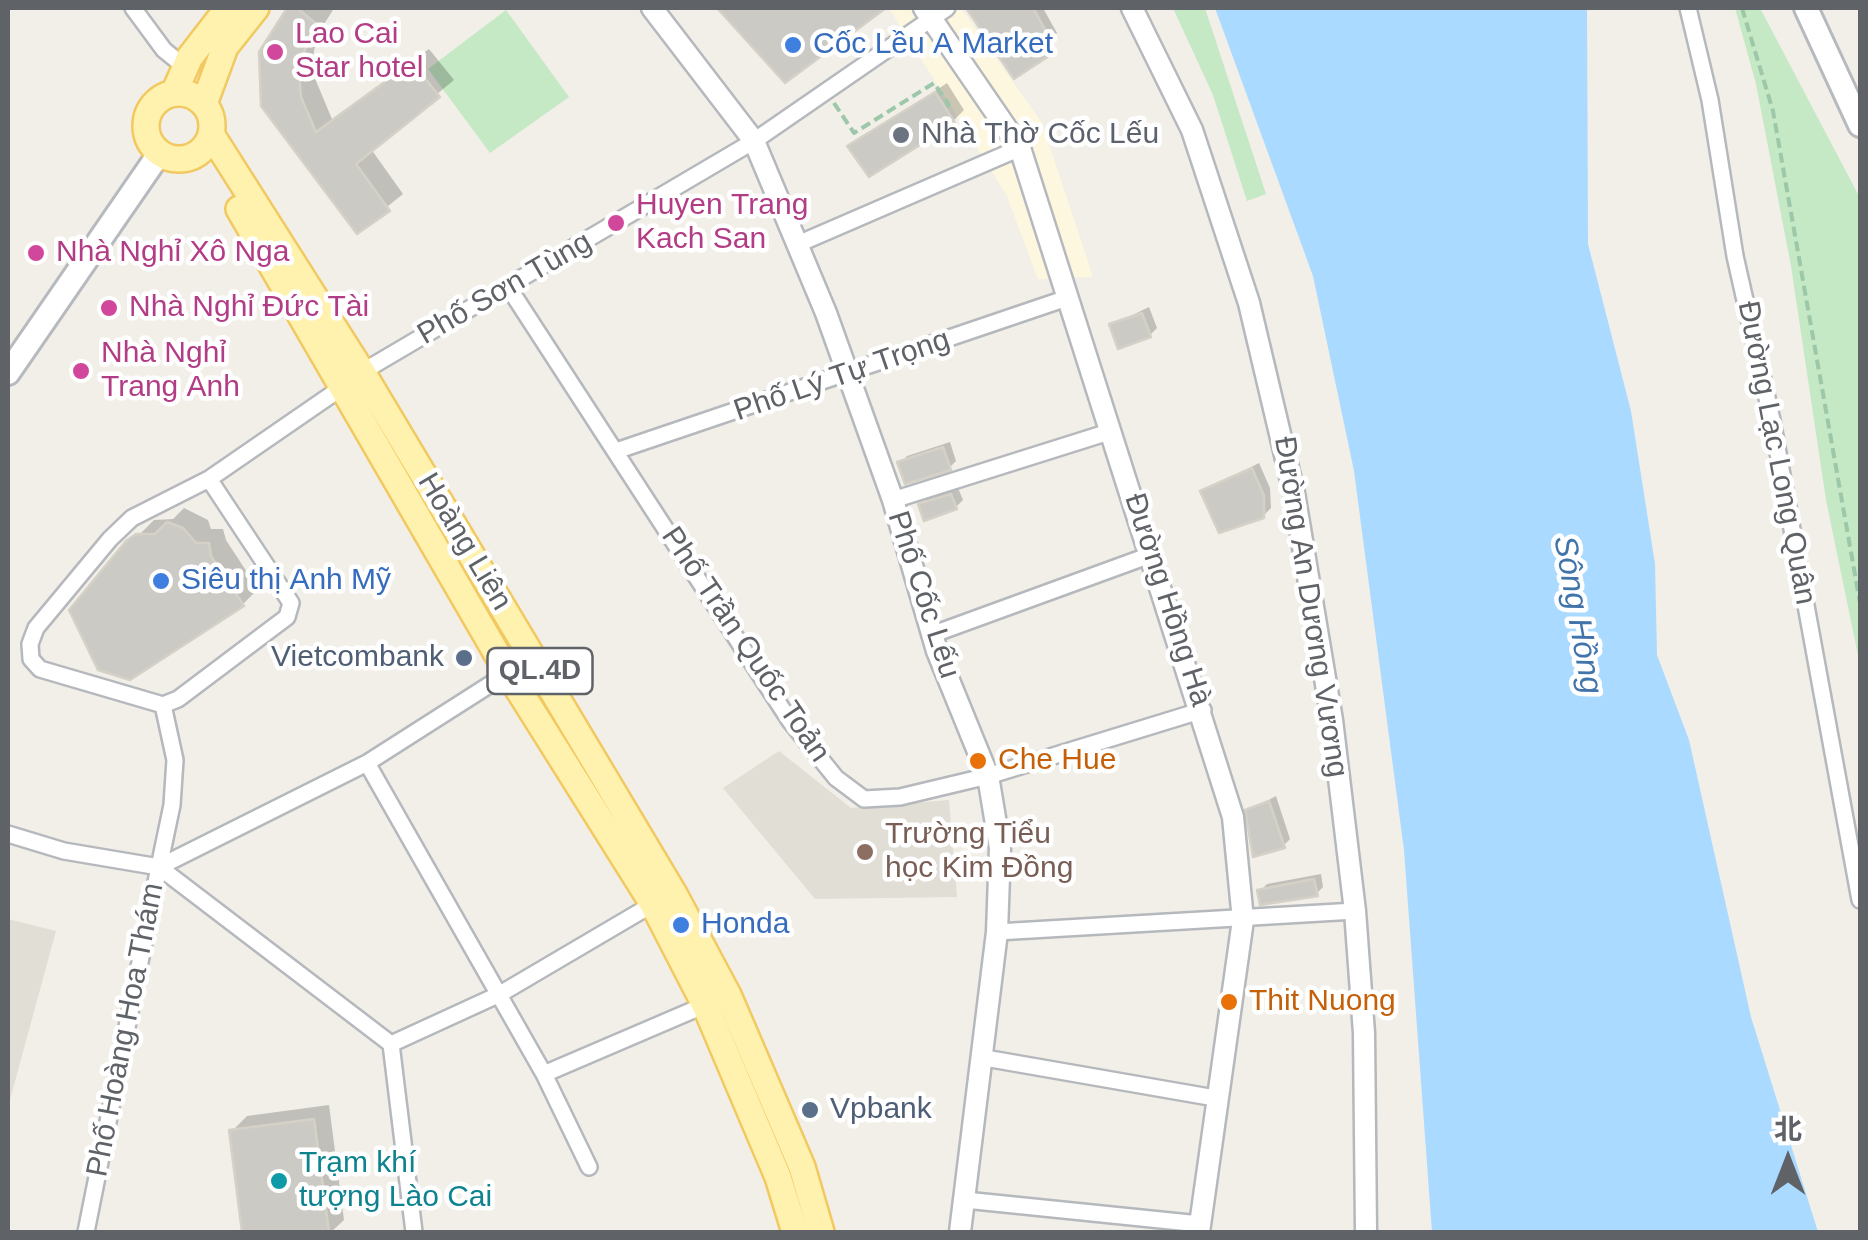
<!DOCTYPE html>
<html>
<head>
<meta charset="utf-8">
<style>
	body { margin:0 }
	#map { position:relative; width:1868px; height:1240px; overflow:hidden; background:#f1efe8; font-family:Helvetica,"Noto Sans SC",sans-serif }
	canvas { display:block }
	.frame { position:absolute; inset:0; border:10px solid #5f6368; pointer-events:none }
	.north { position:absolute; left:1738px; top:1110px; width:100px; height:100px; -webkit-text-stroke:8px #fff; paint-order:stroke; rotate:0deg; font-size:28px; font-weight:700; line-height:40px; text-align:center; color:#5f6368 }
	.north::after { content:''; display:block; margin:auto; width:35px; height:45px; background:#5f6368; clip-path:polygon(50% 0,100% 100%,50% 72%,0 100%) }
</style>
</head>
<body>
<div id="map">
<canvas width="1868" height="1240"></canvas>
<div class="frame"></div>
<div class="north">北</div>
</div>
<script>
const c = document.querySelector('canvas').getContext('2d');
c.lineJoin = 'round';
function fill(path, color) { c.fillStyle = color; c.fill(path, 'evenodd'); }
const toPath = rows => new Path2D(rows.map(r => 'M' + r).join(''));
function strokePath(path, color, width, dash) { c.strokeStyle = color; c.lineWidth = width; c.lineCap = dash ? 'butt' : 'round'; c.setLineDash(dash || []); c.stroke(path); }
function write(font, color, halo, rows, align = 'center') {
  c.font = font + ' Helvetica,sans-serif'; c.lineWidth = 9; c.setLineDash([]); c.textBaseline = 'middle'; c.strokeStyle = halo; c.fillStyle = color; for (const [text, x, y, turn = 0] of rows) {
    c.save(); c.translate(x, y); c.rotate((+turn || 0) * Math.PI / 180); c.textAlign = isNaN(turn) ? turn : align; if (halo) c.strokeText(text, 0, 0); c.fillText(text, 0, 0); c.restore();
  }
}
fill(toPath([
	[889,8,961,8,1042,123,1093,277,1038,279,1007,196]
]), '#fef7e0');
fill(toPath([
	[779,751,851,808,949,800,957,897,815,899,723,788],
	[8,919,56,931,8,1107]
]), '#e1ded6');
fill(toPath([
	[1173,8,1205,8,1266,194,1247,201,1213,95],
	[1735,8,1760,8,1860,198,1860,665,1826,500,1791,266,1756,84],
	[506,10,569,97,490,153,428,69]
]), '#c5e8c5');
fill(toPath([
	[1215,8,1587,8,1588,244,1631,411,1655,564,1657,655,1689,740,1751,1017,1818,1232,1432,1232,1404,850,1354,471,1313,276]
]), '#aadaff');
fill(toPath([
	[290,8,333,10,317,35,313,57,316,81,332,119,429,49,454,80,371,149,403,194,357,231,262,52],
	[721,8,882,8,785,80],
	[969,8,1043,8,1057,33,1050,41,1054,47,1015,75],
	[947,83,964,110,953,121,851,147],
	[1149,307,1157,328,1150,335,1112,325],
	[950,442,956,461,949,468,900,463,907,456],
	[1259,463,1270,488,1271,508,1263,516,1203,492],
	[958,488,963,500,956,507,921,505,928,498],
	[184,508,208,520,211,529,223,529,226,540,258,589,243,604,129,678,138,536,154,520,173,519],
	[1276,796,1290,839,1283,846,1248,811],
	[1321,874,1323,887,1316,894,1260,891,1267,884],
	[329,1105,344,1220,331,1232,245,1232,232,1131,247,1116]
]), '#0003');
const building = toPath([
	[287,8,297,8,319,26,303,53,299,74,301,97,316,132,412,62,440,97,356,164,390,211,357,234,261,106,259,52,287,8],
	[717,8,886,8,785,83,717,8],
	[966,8,1033,8,1052,42,1043,47,1049,56,1014,79,966,8],
	[935,92,955,123,869,177,847,146,935,92],
	[1142,313,1151,337,1118,349,1109,324,1142,313],
	[943,447,951,470,905,484,897,462,943,447],
	[1252,468,1264,496,1264,518,1219,533,1200,491,1252,468],
	[951,494,957,509,924,521,918,504,951,494],
	[167,522,183,528,196,543,209,543,211,556,244,606,130,680,98,670,69,610,126,541,136,534,155,534,167,522],
	[1269,801,1285,848,1253,857,1245,810,1269,801],
	[1314,879,1318,896,1260,905,1257,890,1314,879],
	[314,1119,329,1232,242,1232,229,1130,314,1119]
]);
fill(building, '#cccac5');
strokePath(building, '#d6d1c6', 2.5);
const minor = toPath([
	[133,8,164,50,185,67],
	[1688,8,1710,100,1735,256,1772,420,1860,900],
	[798,244,1020,148],
	[509,288,790,721,836,778,864,799,900,797,988,776,1203,710],
	[362,372,754,141,947,8],
	[616,451,1067,298],
	[209,479,291,603,287,617,178,699,163,705,40,669,31,659,30,644,36,628,110,539,132,518,209,479,344,386],
	[893,500,1112,431],
	[931,635,1153,554],
	[367,763,544,1074,589,1167],
	[8,834,64,851,159,867,391,1044,414,1232],
	[159,867,172,805,175,760,163,705],
	[997,932,1355,911],
	[391,1044,500,994,653,904],
	[985,1058,1215,1098],
	[544,1074,705,1005],
	[965,1200,1200,1224],
	[86,1232,159,867,367,763,508,673]
]);
const tertiary = toPath([
	[652,8,754,141,826,313,893,500,937,651,988,776,1000,848,997,932,960,1232],
	[924,8,1020,148,1233,817,1243,920,1199,1232],
	[1132,8,1192,130,1249,303,1294,493,1332,720,1355,911,1364,1033,1366,1232]
]);
const secondary = toPath([
	[1806,8,1860,125],
	[8,373,159,154]
]);
const primary = toPath([
	'146 126a33 33 0 1 1 66 0a33 33 0 1 1-66 0Z',
	[174,93,190,57,228,8],
	[204,104,225,47,256,8],
	[211,134,362,372,674,894,728,995,802,1167,821,1232],
	[239,209,508,673,653,904,705,1005,778,1177,795,1232]
]);
strokePath(minor, '#b5b8bc', 20);
strokePath(tertiary, '#b5b8bc', 25);
strokePath(secondary, '#b6babf', 28);
strokePath(primary, '#f2c960', 30);
strokePath(toPath([
	[1742,8,1773,111,1860,603],
	[834,103,854,133,934,83,949,105,944,107]
]), '#9cc7a9', 4, [10, 5]);
strokePath(minor, '#fff', 15);
strokePath(tertiary, '#fff', 20);
strokePath(secondary, '#fff', 22);
strokePath(primary, '#fff2af', 25);
for (const [x, y, r, color] of [
	[793,45,10,"#3f7fe0"],
	[275,52,10,"#d1479c"],
	[901,135,10,"#6b7280"],
	[616,223,10,"#d1479c"],
	[36,253,10,"#d1479c"],
	[109,308,10,"#d1479c"],
	[81,371,10,"#d1479c"],
	[161,581,10,"#3f7fe0"],
	[464,658,10,"#5c6f8a"],
	[978,761,10,"#e8710a"],
	[865,852,10,"#8d6e63"],
	[681,925,10,"#3f7fe0"],
	[1229,1002,10,"#e8710a"],
	[810,1110,10,"#5c6f8a"],
	[279,1181,10,"#0f9aa8"]
]) { const dot = new Path2D(); dot.arc(x, y, r, 0, 2 * Math.PI); c.fillStyle = color; c.fill(dot); strokePath(dot, '#fff', 4); }
for (const [x, y, w] of [
	[540,671,105]
]) { const box = new Path2D(); box.roundRect(x - w / 2, y - 23, w, 46, 8); c.fillStyle = '#fff'; c.fill(box); strokePath(box, '#5f6368', 2.5); }
write('bold 28px', '#5f6368', null, [
	["QL.4D",540,671]
]);
write('30px', '#b23c85', '#fff', [
	["Lao Cai",295,35],
	["Star hotel",295,69],
	["Huyen Trang",636,206],
	["Kach San",636,240],
	["Nhà Nghỉ Xô Nga",56,253],
	["Nhà Nghỉ Đức Tài",129,308],
	["Nhà Nghỉ",101,354],
	["Trang Anh",101,388]
], 'left');
write('30px', '#366cbe', '#fff', [
	["Cốc Lều A Market",813,45],
	["Siêu thị Anh Mỹ",181,581],
	["Honda",701,925]
], 'left');
write('30px', '#5b616d', '#fff', [
	["Nhà Thờ Cốc Lếu",921,135]
], 'left');
write('30px', '#5f6368', '#fff', [
	["Phố Sơn Tùng",505,289,-30],
	["Phố Lý Tự Trọng",842,376,-19],
	["Đường Lạc Long Quân",1776,453,79],
	["Hoàng Liên",464,542,59],
	["Phố Cốc Lếu",923,595,72],
	["Đường Hồng Hà",1167,600,72],
	["Đường An Dương Vương",1310,607,81],
	["Phố Trần Quốc Toản",745,645,56],
	["Phố Hoàng Hoa Thám",126,1030,-79]
]);
write('30px', '#4e5e75', '#fff', [
	["Vietcombank",444,658],
	["Vpbank",830,1110,"left"]
], 'right');
write('30px', '#c56008', '#fff', [
	["Che Hue",998,761],
	["Thit Nuong",1249,1002]
], 'left');
write('30px', '#785e54', '#fff', [
	["Trường Tiểu",885,835],
	["học Kim Đồng",885,869]
], 'left');
write('30px', '#0d838f', '#fff', [
	["Trạm khí",299,1164],
	["tượng Lào Cai",299,1198]
], 'left');
write('italic 32px', '#4174aa', '#fff', [
	["Sông Hồng",1577,615,80]
]);
</script>
</body>
</html>
